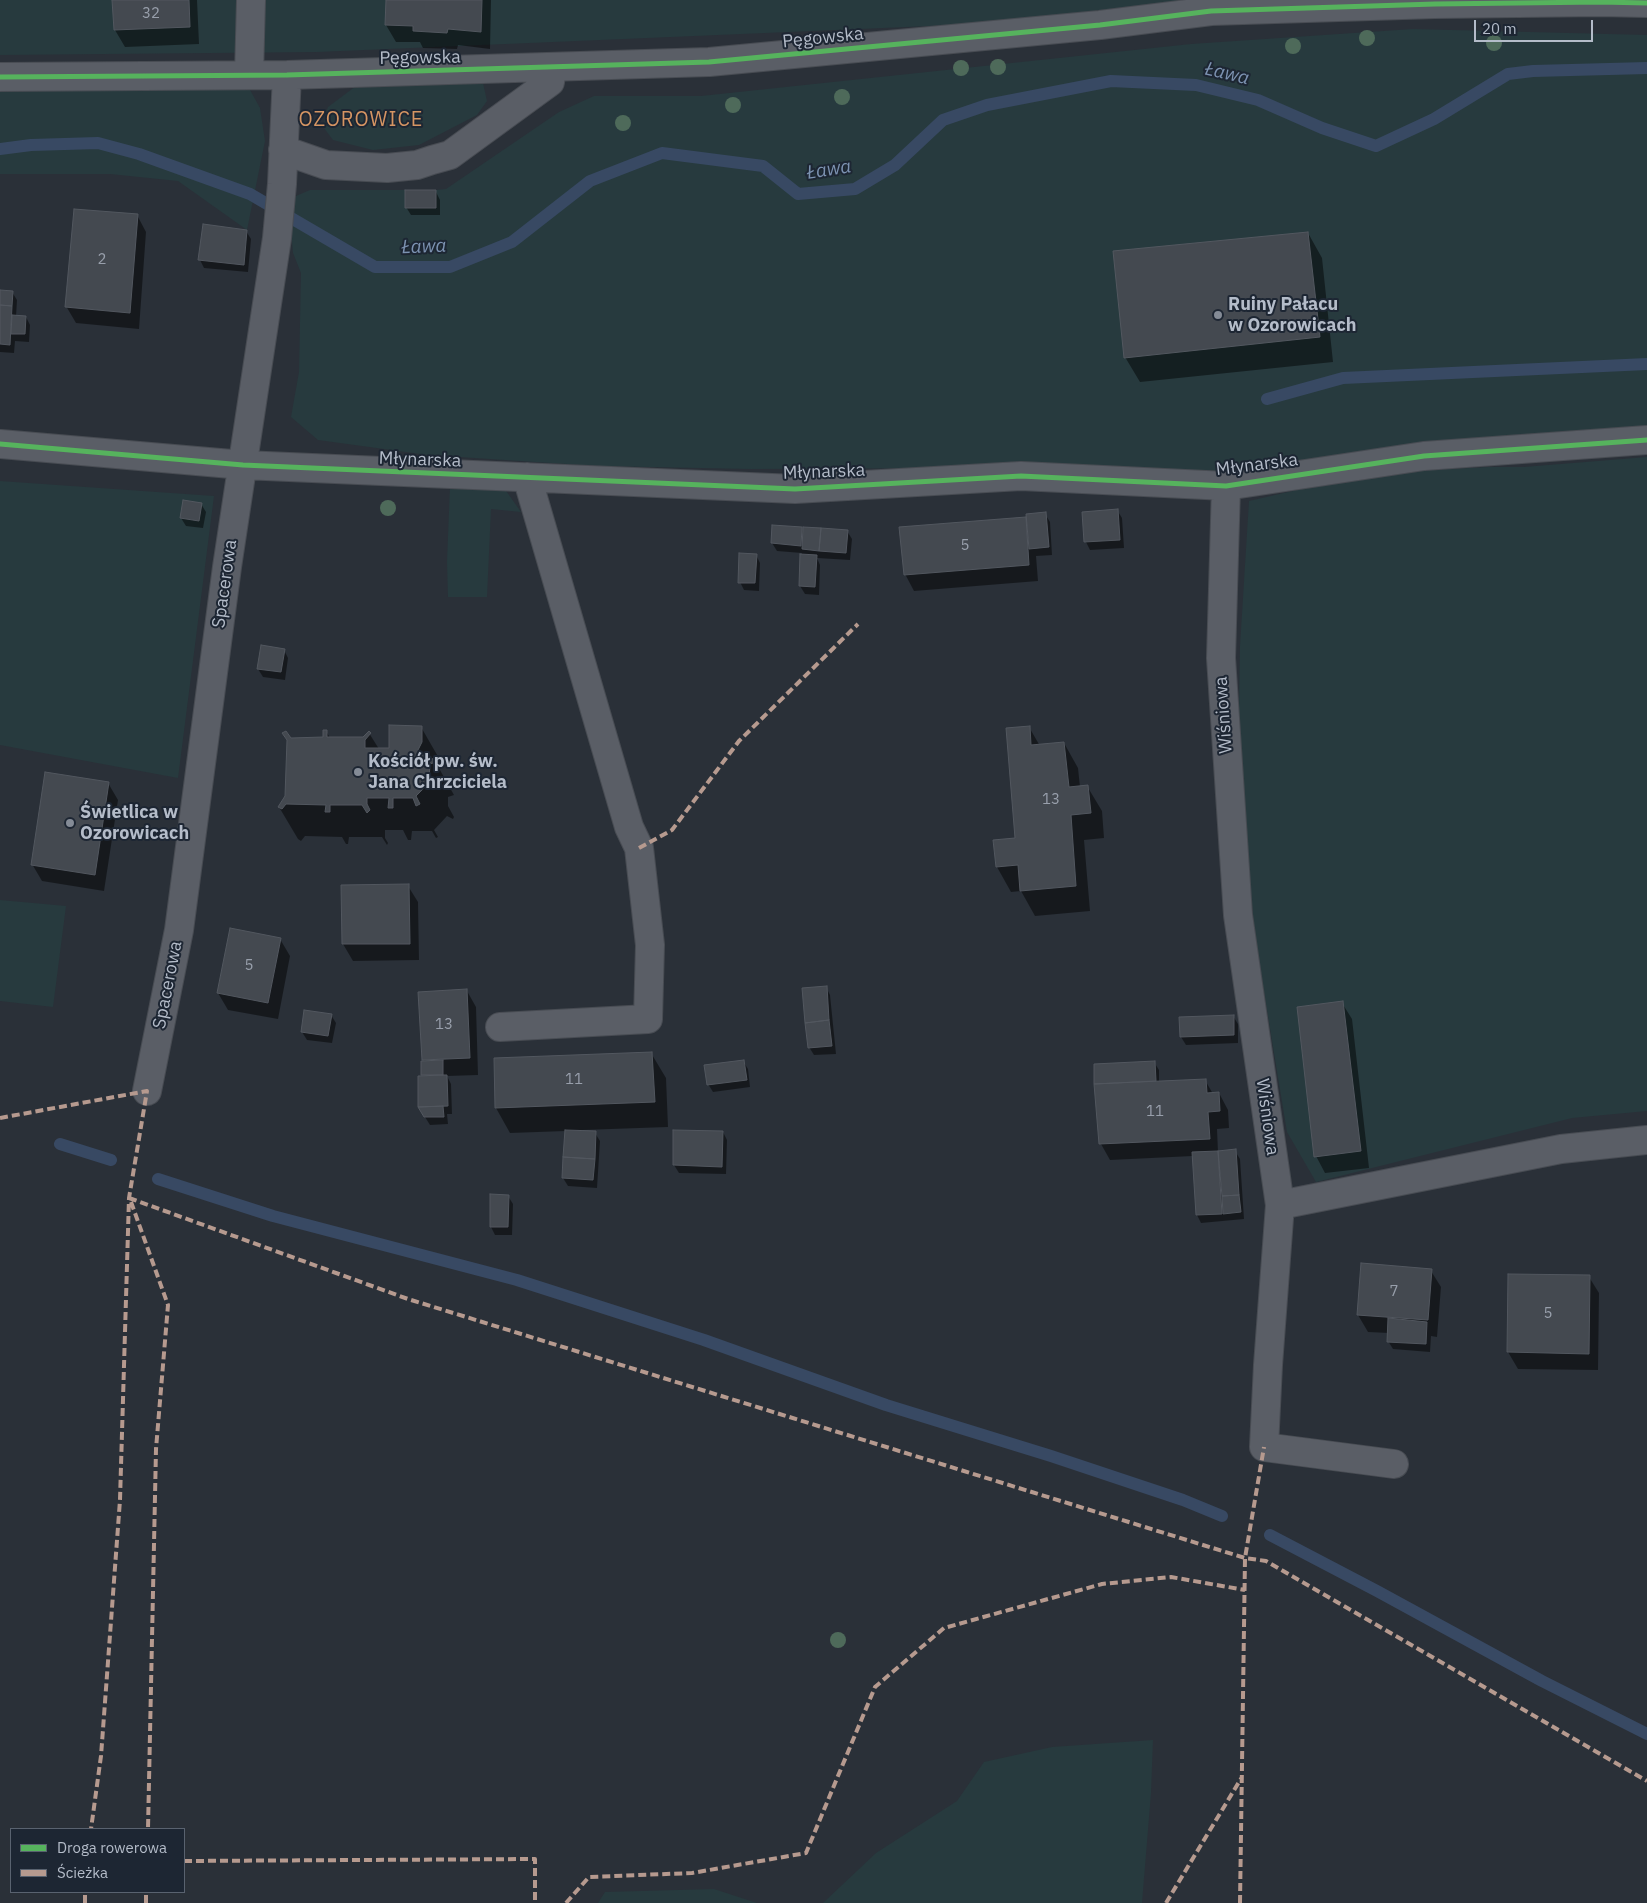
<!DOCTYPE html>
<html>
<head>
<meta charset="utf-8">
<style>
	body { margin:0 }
	#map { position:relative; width:1647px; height:1903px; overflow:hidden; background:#2a3038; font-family:"IBM Plex Sans",sans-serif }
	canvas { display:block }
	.legend { position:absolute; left:10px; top:1828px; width:175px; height:65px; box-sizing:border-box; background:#1d2633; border:1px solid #59626f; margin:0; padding:6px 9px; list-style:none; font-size:15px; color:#b4bcc9 }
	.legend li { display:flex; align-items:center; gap:10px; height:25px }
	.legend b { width:25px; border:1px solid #59626f }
	.scale { position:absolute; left:1474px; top:20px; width:119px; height:22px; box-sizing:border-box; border:2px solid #b4bcc9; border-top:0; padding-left:6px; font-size:15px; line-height:18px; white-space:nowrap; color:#b4bcc9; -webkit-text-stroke:4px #1d2633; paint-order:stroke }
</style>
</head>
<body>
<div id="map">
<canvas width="1647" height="1903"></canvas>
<ul class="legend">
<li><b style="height:6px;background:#56b35d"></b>Droga rowerowa</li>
<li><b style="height:6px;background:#b69a8f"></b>Ścieżka</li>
</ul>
<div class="scale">20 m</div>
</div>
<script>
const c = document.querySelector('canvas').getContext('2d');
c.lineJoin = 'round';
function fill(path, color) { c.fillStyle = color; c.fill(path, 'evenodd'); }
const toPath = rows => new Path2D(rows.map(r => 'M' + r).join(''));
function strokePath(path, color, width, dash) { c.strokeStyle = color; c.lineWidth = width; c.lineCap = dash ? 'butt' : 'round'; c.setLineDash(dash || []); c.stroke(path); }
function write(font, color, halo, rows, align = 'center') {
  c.font = font + ' "IBM Plex Sans",sans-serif'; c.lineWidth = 4; c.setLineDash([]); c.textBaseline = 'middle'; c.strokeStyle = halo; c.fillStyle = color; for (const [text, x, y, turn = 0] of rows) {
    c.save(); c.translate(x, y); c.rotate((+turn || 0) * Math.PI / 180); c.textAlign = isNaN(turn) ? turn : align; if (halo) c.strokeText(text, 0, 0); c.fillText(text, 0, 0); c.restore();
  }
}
fill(toPath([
	[0,0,1191,0,977,24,317,52,0,55],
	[1413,29,1647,35,1647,427,1211,472,968,468,751,469,598,466,428,455,318,440,291,417,299,372,301,273,293,253,290,217,296,196,310,190,405,190,405,208,436,208,436,190,446,189,559,112,594,96,701,96,1191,44],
	[483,83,487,101,477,115,419,145,373,150,333,140,324,128,325,115,328,107,356,86],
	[249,88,260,108,265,141,247,230,178,181,110,174,0,174,0,90],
	[1647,457,1647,1111,1572,1118,1316,1182,1287,1132,1256,943,1238,769,1240,646,1249,501,1371,473,1488,467,1524,467],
	[0,481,214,496,178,778,0,745],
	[450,486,504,488,521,512,491,509,487,597,448,597,447,562],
	[0,900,66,906,53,1007,0,1001],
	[1153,1740,1151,1793,1142,1903,823,1903,876,1853,957,1801,984,1762,1052,1747],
	[714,1889,757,1903,598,1903,605,1892]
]), '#273a3e');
fill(toPath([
	[113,0,197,0,199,44,125,47,115,30],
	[388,0,491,0,490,49,458,45,457,49,423,48,420,42,396,42,386,25],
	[436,192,440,200,440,215,411,215,406,207],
	[137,215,146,232,139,329,76,323,66,306],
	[246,231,251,239,248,272,204,268,200,260],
	[1308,233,1322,258,1333,362,1140,382,1125,357],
	[0,291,12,292,17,300,16,317,26,317,30,325,29,342,15,341,14,353,0,352],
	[201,504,206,512,203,528,186,526,181,518],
	[1117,510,1122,518,1124,548,1090,550,1086,542],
	[1045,514,1050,522,1052,555,1036,556,1038,581,914,591,905,574,1025,518,1029,524],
	[801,528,804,533,847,531,852,539,850,560,817,558,820,565,819,595,805,594,800,586,802,553,777,551,772,543],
	[756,555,760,563,759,591,744,590,740,582],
	[284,650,288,658,285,680,263,677,258,669],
	[421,727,440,760,440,770,454,795,448,797,448,806,454,817,453,819,447,816,434,830,438,837,436,838,432,831,412,831,411,840,408,840,403,830,385,830,385,838,388,843,387,845,382,837,349,837,348,844,346,844,342,837,305,836,301,841,298,839,279,807,286,796,290,739,325,738,326,731,330,738,363,738,369,733,379,749,390,750],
	[1029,727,1040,746,1064,743,1078,768,1080,787,1087,786,1102,811,1104,838,1084,840,1090,911,1035,916,1021,891,1011,892,997,867,1016,839],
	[108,783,118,800,104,891,42,881,32,864],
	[408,886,418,902,419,960,353,961,343,944],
	[280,939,290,956,278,1019,228,1010,218,993],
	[826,987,830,995,836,1054,814,1055,809,1047],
	[467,991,476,1007,478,1075,447,1076,451,1084,452,1114,447,1114,448,1124,430,1125,425,1117,422,1062,425,1062,423,1059],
	[1342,1003,1352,1019,1369,1168,1325,1173,1316,1156],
	[331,1015,336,1023,332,1043,307,1040,302,1032],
	[1233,1016,1238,1024,1238,1043,1186,1045,1181,1037],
	[651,1053,666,1078,668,1127,583,1130,583,1132,595,1133,600,1141,597,1188,568,1186,563,1178,566,1131,510,1133,496,1108],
	[743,1061,748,1069,750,1087,713,1092,708,1084],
	[1154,1062,1159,1070,1159,1082,1205,1080,1213,1094,1219,1093,1228,1110,1229,1128,1217,1129,1218,1152,1235,1151,1240,1159,1244,1219,1201,1223,1197,1215,1193,1156,1110,1160,1101,1144,1096,1083],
	[723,1132,727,1140,726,1174,679,1173,674,1165],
	[508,1196,513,1204,512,1235,495,1235,491,1227],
	[1431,1271,1441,1287,1437,1337,1431,1336,1430,1352,1393,1349,1388,1341,1389,1333,1368,1332,1358,1315],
	[1589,1277,1599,1293,1598,1370,1518,1369,1508,1352]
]), '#0007');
strokePath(toPath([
	[0,149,31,145,98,143,139,154,250,194,375,267,450,267,512,242,590,181,662,153,763,166,798,194,855,189,895,165,943,120,987,105,1111,81,1196,85,1258,100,1322,128,1376,146,1434,119,1508,74,1533,71,1647,68],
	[1267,399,1343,378,1647,364],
	[60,1144,111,1160],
	[158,1179,273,1216,517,1280,704,1340,886,1405,1051,1456,1183,1500,1222,1516],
	[1270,1535,1377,1591,1542,1681,1647,1734]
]), '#384963', 12);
const building = toPath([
	[112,0,189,0,190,27,114,30,112,0],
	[386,0,482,0,481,32,448,29,447,33,413,31,413,26,385,25,386,0],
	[405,190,436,190,436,208,405,208,405,190],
	[74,209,138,214,130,313,65,307,74,209],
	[203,224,247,230,244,265,198,260,203,224],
	[1308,232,1320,337,1124,358,1113,251,1308,232],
	[0,290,13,291,12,306,0,305,0,290],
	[0,305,12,306,10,345,0,344,0,305],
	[12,315,26,316,25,334,11,334,12,315],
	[183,500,202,503,199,521,180,518,183,500],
	[1118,509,1120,540,1084,542,1082,512,1118,509],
	[1046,512,1049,547,1029,549,1026,514,1046,512],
	[1026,517,1029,565,904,575,899,527,1026,517],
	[772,525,802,527,801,546,771,543,772,525],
	[803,527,821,528,819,551,802,549,803,527],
	[821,528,848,530,846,553,819,551,821,528],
	[739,553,757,554,755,583,738,583,739,553],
	[800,554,817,555,815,587,799,586,800,554],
	[261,645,285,649,281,672,257,669,261,645],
	[389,725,422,726,422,742,418,750,429,760,435,758,436,762,430,764,429,780,436,784,434,787,428,784,416,796,420,804,416,806,413,798,393,798,393,808,388,808,389,798,367,798,367,804,370,810,367,813,362,805,330,805,330,812,325,812,326,805,286,804,282,809,278,807,285,796,287,740,282,733,286,731,291,738,323,737,323,730,327,730,327,737,363,737,369,731,371,733,365,740,365,748,389,748,389,725],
	[1030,726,1031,745,1064,742,1069,787,1088,785,1091,813,1071,815,1076,886,1020,891,1018,865,996,867,993,840,1015,838,1006,728,1030,726],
	[45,772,109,782,95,875,31,865,45,772],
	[409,884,410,944,342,944,341,885,409,884],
	[230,928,281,938,268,1003,217,993,230,928],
	[827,986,829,1020,805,1023,802,988,827,986],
	[467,989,470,1058,422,1060,418,992,467,989],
	[1343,1001,1361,1151,1314,1157,1297,1007,1343,1001],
	[304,1010,332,1014,328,1036,301,1032,304,1010],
	[1234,1015,1234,1035,1180,1037,1179,1017,1234,1015],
	[829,1020,832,1046,808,1048,805,1023,829,1020],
	[652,1052,655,1102,495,1108,494,1058,652,1052],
	[443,1060,443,1075,421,1075,421,1061,443,1060],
	[744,1060,747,1080,707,1085,704,1065,744,1060],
	[1155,1061,1156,1081,1094,1084,1094,1064,1155,1061],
	[443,1075,447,1075,448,1106,418,1107,418,1076,443,1075],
	[1206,1079,1207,1093,1219,1092,1220,1111,1208,1112,1210,1139,1099,1144,1094,1084,1206,1079],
	[443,1106,444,1117,424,1117,418,1107,443,1106],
	[565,1130,596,1131,595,1159,563,1157,565,1130],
	[673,1130,723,1131,722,1167,673,1165,673,1130],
	[1236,1149,1239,1195,1222,1196,1218,1151,1236,1149],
	[1218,1151,1222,1214,1196,1215,1192,1152,1218,1151],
	[563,1157,595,1159,593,1180,562,1178,563,1157],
	[490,1194,509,1195,508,1227,490,1227,490,1194],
	[1239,1195,1241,1212,1223,1214,1222,1196,1239,1195],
	[1361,1263,1432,1269,1428,1320,1357,1315,1361,1263],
	[1508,1274,1590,1275,1589,1354,1507,1352,1508,1274],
	[1388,1318,1427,1322,1426,1344,1387,1342,1388,1318]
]);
fill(building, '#444950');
strokePath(building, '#52575f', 1);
const minor = toPath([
	[249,75,251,0],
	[0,77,287,75,709,62,1100,25,1211,11,1435,4,1600,2,1647,3],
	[283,150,326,165,387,168,417,165,432,160,450,155,550,82,552,68],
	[0,444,243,465,795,489,1021,476,1226,486,1424,456,1647,440],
	[1226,486,1221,658,1238,915,1280,1205,1561,1149,1647,1140],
	[500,1027,648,1019,650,945,639,848,629,827,527,477],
	[147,1091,179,930,227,567,277,238,282,184,287,75],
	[1280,1205,1268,1365,1264,1447,1394,1464]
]);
strokePath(minor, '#484c53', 30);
strokePath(minor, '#5a5e66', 28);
strokePath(toPath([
	[639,848,672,830,739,741,858,624],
	[0,1118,147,1091,129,1198,120,1500,101,1756,91,1829],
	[129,1198,408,1299,1245,1558,1266,1561,1647,1781],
	[131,1202,168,1305,156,1449,148,1829],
	[184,1861,535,1859,535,1903],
	[85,1903,85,1892],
	[146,1903,146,1892],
	[566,1903,589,1877,692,1873,806,1853,875,1687,944,1628,1102,1584,1171,1577,1245,1590],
	[1166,1903,1242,1777],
	[1240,1903,1245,1558,1264,1447]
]), '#b69a8f', 4, [8, 4]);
strokePath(toPath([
	[0,77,287,75,709,62,1100,25,1211,11,1435,4,1600,2,1647,3],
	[0,444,243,465,795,489,1021,476,1226,486,1424,456,1647,440]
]), '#56b35d', 5);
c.fillStyle = '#4e6a5a';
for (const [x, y] of [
	[1367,38],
	[1494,43],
	[1293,46],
	[998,67],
	[961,68],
	[842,97],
	[733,105],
	[623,123],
	[388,508],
	[838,1640]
]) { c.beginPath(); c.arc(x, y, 8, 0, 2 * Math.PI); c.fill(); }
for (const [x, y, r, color] of [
	[1218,315,5,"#848b96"],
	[358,772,5,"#848b96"],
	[70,823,5,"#848b96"]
]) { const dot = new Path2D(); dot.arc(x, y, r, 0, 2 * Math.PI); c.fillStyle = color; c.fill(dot); strokePath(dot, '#1d2633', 2); }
write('15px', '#989fab', null, [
	["32",151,14],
	["2",102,260],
	["5",965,546],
	["13",1051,800],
	["5",249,966],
	["13",444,1025],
	["11",574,1080],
	["11",1155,1112],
	["7",1394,1292],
	["5",1548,1314]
]);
write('18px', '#b4bcc9', '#1d2633', [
	["Pęgowska",823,38,-6],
	["Pęgowska",420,58,-1],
	["Młynarska",420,460,2],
	["Młynarska",1257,465,-7],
	["Młynarska",824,472,-2],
	["Spacerowa",225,584,-82],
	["Wiśniowa",1224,715,-94],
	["Spacerowa",168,985,-79],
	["Wiśniowa",1267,1117,82]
]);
write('bold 18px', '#b4bcc9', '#1d2633', [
	["Ruiny Pałacu",1228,305],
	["w Ozorowicach",1228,326],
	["Kościół pw. św.",368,762],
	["Jana Chrzciciela",368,783],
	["Świetlica w",80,813],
	["Ozorowicach",80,834]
], 'left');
write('italic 19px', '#7c92b1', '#1d2633', [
	["Ława",1227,74,13],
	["Ława",829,170,-9],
	["Ława",424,247,-2]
]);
c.letterSpacing = '1px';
write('20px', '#d59563', '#1d2633', [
	["OZOROWICE",361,120]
]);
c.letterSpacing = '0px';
</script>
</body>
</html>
